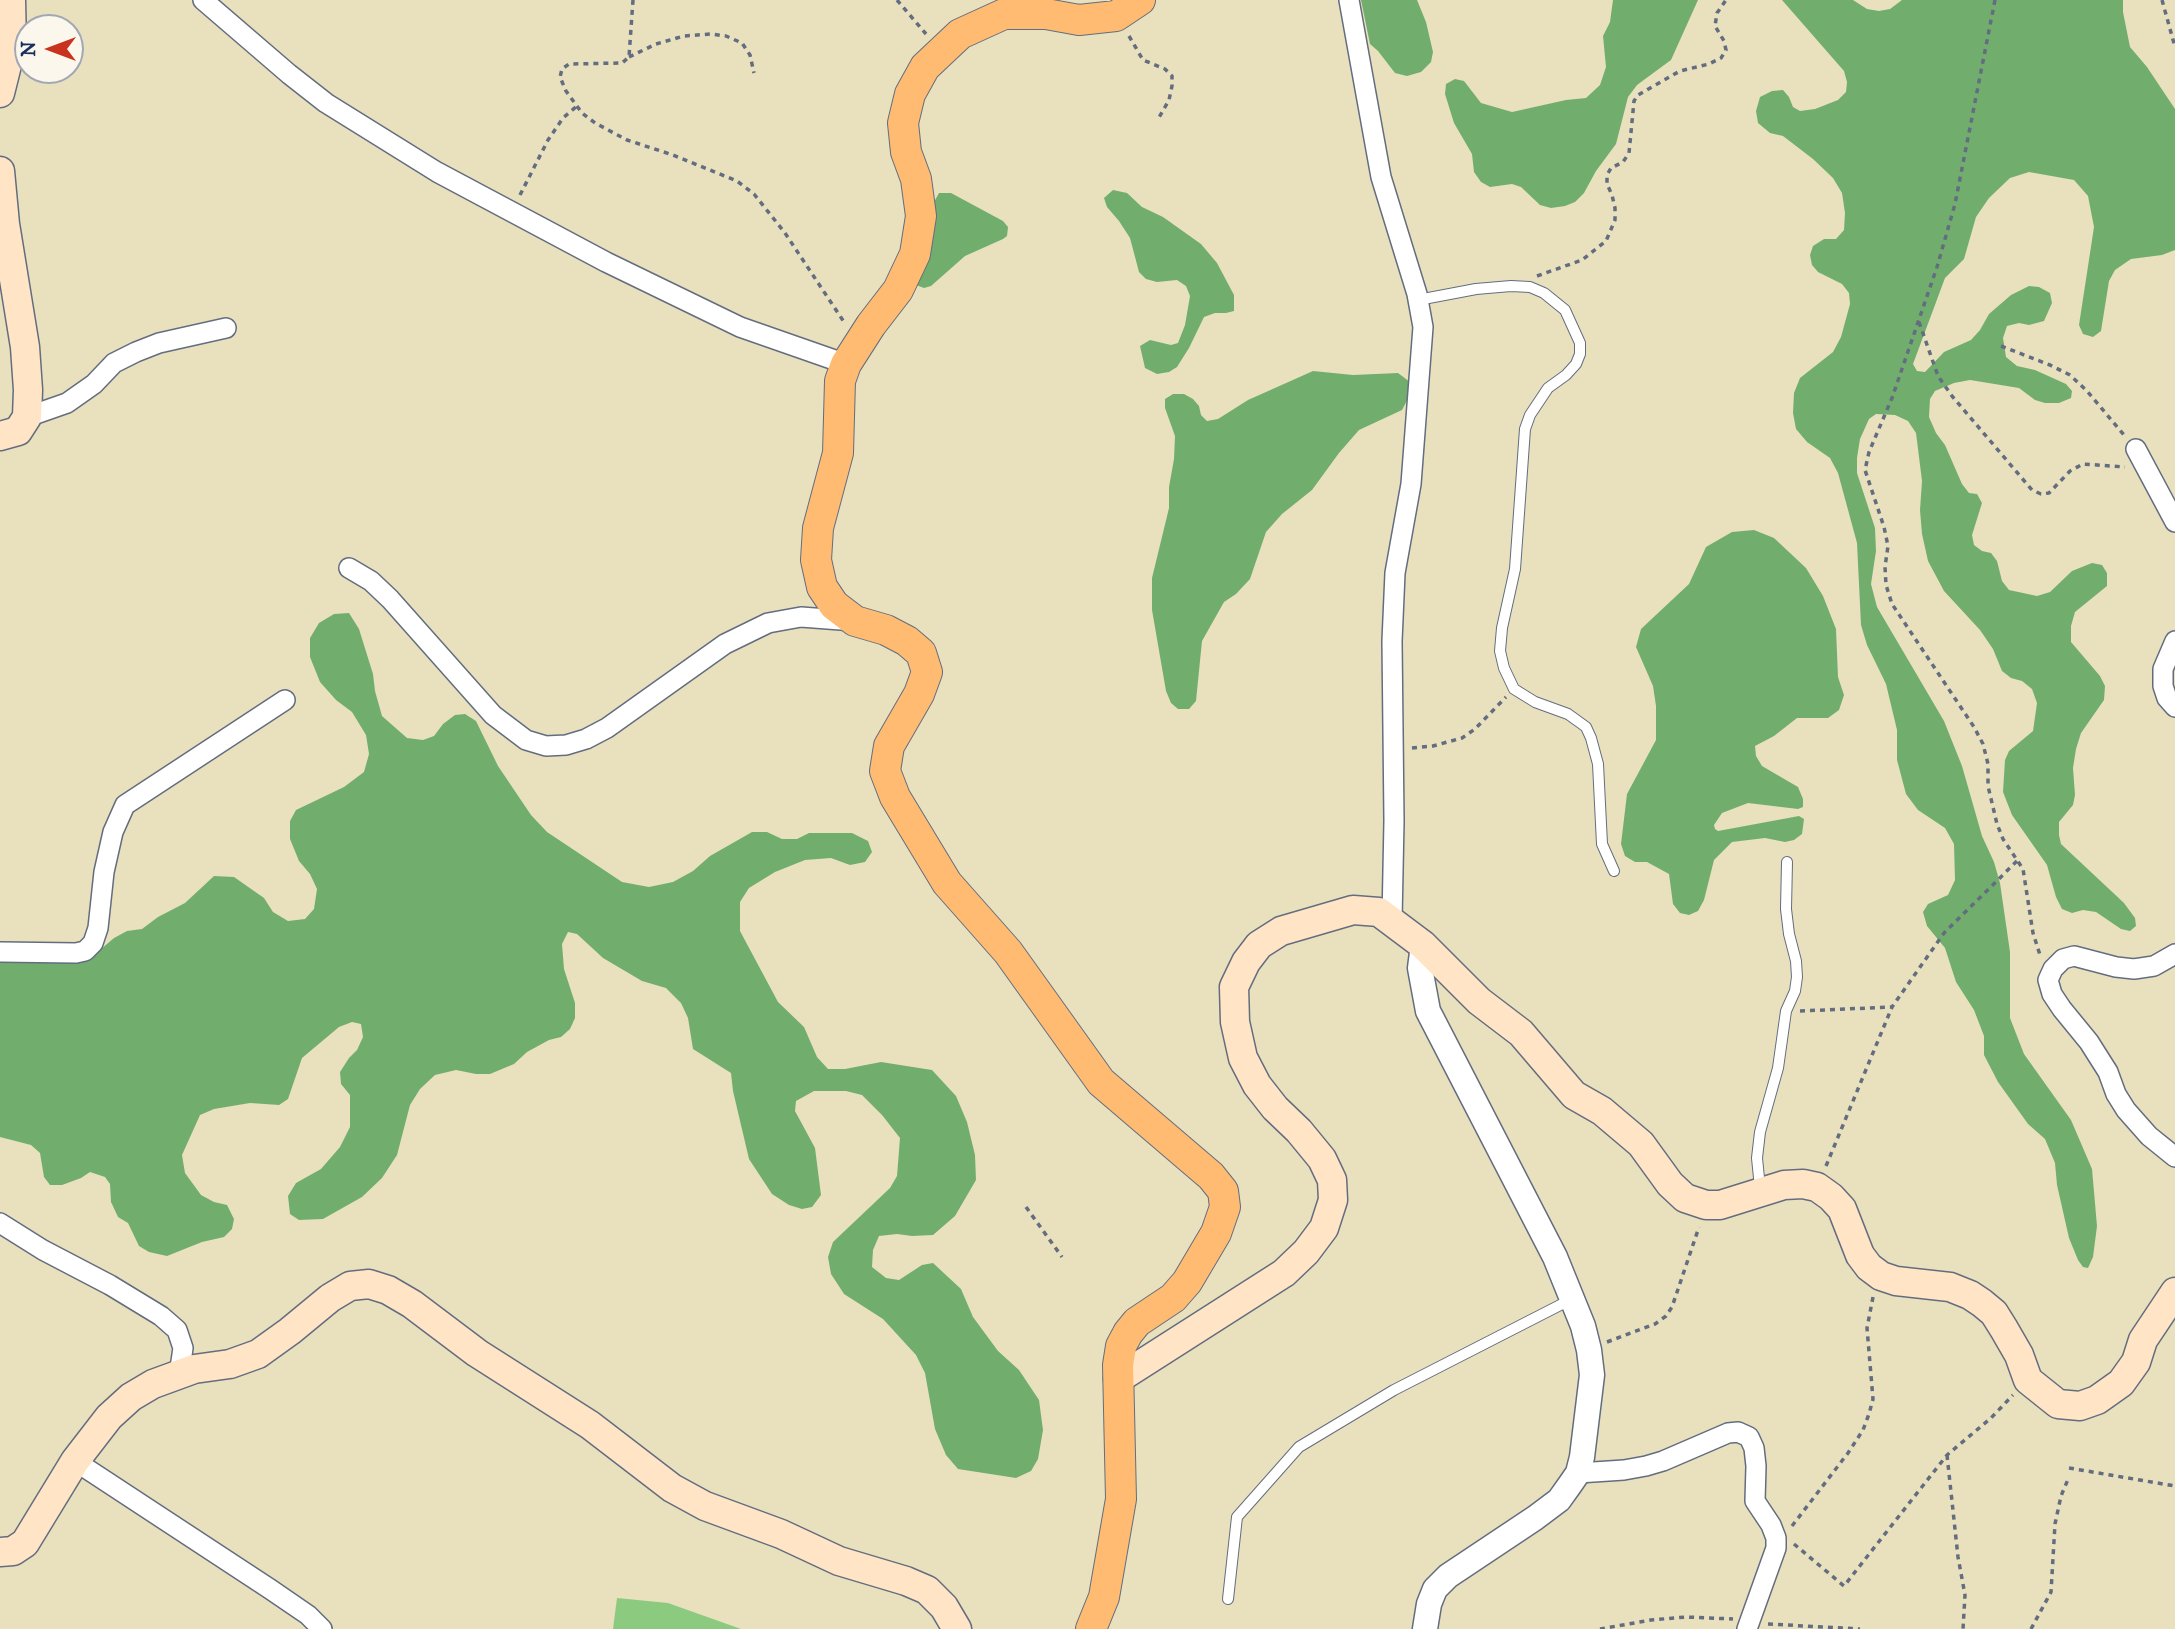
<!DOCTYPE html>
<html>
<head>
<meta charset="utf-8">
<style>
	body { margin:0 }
	#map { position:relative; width:2175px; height:1629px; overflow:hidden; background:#e9e1bd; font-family:"IM FELL DW Pica",serif }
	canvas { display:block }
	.north { position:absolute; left:14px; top:14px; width:70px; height:70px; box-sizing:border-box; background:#fbf7ec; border:2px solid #a1a7b3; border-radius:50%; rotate:270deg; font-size:19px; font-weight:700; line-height:28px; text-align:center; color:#1b2f5e }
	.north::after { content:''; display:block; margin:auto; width:24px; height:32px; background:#c8321e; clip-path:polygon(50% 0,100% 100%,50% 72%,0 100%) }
</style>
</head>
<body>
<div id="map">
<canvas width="2175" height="1629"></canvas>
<div class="north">N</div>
</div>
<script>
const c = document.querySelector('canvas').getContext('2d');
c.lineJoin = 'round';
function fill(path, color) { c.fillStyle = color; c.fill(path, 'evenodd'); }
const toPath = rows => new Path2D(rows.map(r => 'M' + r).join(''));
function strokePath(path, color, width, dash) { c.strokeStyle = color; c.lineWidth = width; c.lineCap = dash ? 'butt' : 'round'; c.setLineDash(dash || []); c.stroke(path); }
fill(toPath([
	[617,1598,668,1603,741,1629,613,1629]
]), '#8cca80');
fill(toPath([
	[1361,0,1417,0,1426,22,1433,52,1431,62,1421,72,1407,76,1395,73,1378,51,1370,44],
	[1613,0,1698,0,1671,60,1637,85,1628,97,1616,144,1596,171,1584,193,1575,202,1565,206,1551,208,1540,205,1521,187,1512,184,1490,187,1481,182,1474,172,1472,154,1454,123,1445,94,1446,84,1455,79,1464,81,1481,103,1512,112,1566,100,1586,98,1600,85,1606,67,1603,36,1610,22],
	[1782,0,1853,0,1867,9,1879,11,1890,9,1902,0,2123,0,2123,12,2130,47,2147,67,2175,109,2175,250,2162,255,2131,259,2115,270,2109,281,2101,331,2093,337,2083,334,2079,325,2094,227,2088,196,2074,180,2029,172,2010,178,1989,198,1976,217,1964,259,1945,278,1913,364,1917,371,1925,372,1944,352,1971,340,1980,330,1989,314,2011,295,2029,286,2039,287,2050,293,2052,303,2044,321,2029,325,2019,323,2007,326,2003,338,2006,357,2017,366,2035,370,2066,384,2072,391,2071,398,2059,403,2045,403,2035,400,2019,388,1970,380,1954,383,1935,391,1930,399,1929,417,1936,433,1945,445,1962,484,1969,493,1977,494,1982,503,1972,535,1974,545,1982,551,1991,553,1997,561,2002,581,2009,590,2037,596,2050,592,2072,571,2092,563,2102,565,2107,573,2107,586,2075,612,2071,626,2071,642,2100,676,2105,686,2104,700,2081,733,2076,749,2073,768,2075,795,2073,805,2059,822,2059,835,2061,844,2124,903,2135,918,2136,926,2130,931,2121,929,2096,912,2083,910,2072,913,2062,909,2056,897,2047,865,2012,815,2003,792,2005,760,2009,751,2033,731,2037,703,2032,689,2022,681,2011,678,2002,671,1993,649,1980,630,1944,591,1928,561,1922,534,1920,510,1922,481,1916,433,1908,421,1895,415,1876,414,1869,419,1860,439,1857,458,1857,473,1875,528,1876,551,1871,584,1877,607,1944,721,1962,766,1982,836,1994,862,2000,883,2010,952,2010,1018,2024,1054,2071,1120,2092,1169,2097,1226,2093,1257,2088,1268,2083,1267,2078,1260,2069,1238,2057,1185,2055,1163,2045,1139,2028,1124,1998,1082,1984,1055,1984,1036,1974,1010,1956,982,1945,948,1927,926,1923,912,1928,904,1948,895,1955,880,1954,844,1945,828,1918,810,1906,794,1897,760,1897,730,1886,684,1867,645,1861,625,1857,543,1838,473,1830,458,1807,442,1796,429,1793,413,1794,393,1800,378,1833,352,1841,337,1850,304,1849,293,1842,284,1818,272,1812,265,1810,255,1813,246,1824,239,1836,239,1844,230,1845,213,1842,193,1833,178,1813,159,1783,136,1770,133,1758,123,1756,111,1760,97,1772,91,1783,90,1789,97,1793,107,1800,111,1815,109,1838,100,1846,92,1847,82,1844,71],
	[1113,190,1127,193,1142,207,1163,217,1201,244,1217,263,1234,295,1234,311,1226,313,1215,313,1204,317,1189,348,1177,367,1169,372,1157,374,1145,368,1140,346,1150,340,1171,345,1178,343,1185,325,1190,296,1186,286,1177,280,1157,282,1146,279,1139,272,1130,238,1119,221,1107,207,1104,198],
	[939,193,951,193,1003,221,1008,227,1007,236,1003,239,965,256,931,286,924,288,916,285,933,204],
	[1313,371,1353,375,1398,373,1410,382,1410,395,1402,410,1359,430,1339,453,1312,490,1282,514,1266,532,1250,579,1236,594,1224,602,1202,641,1196,701,1189,709,1178,709,1171,703,1166,691,1152,610,1152,578,1169,508,1169,487,1174,459,1175,436,1165,408,1165,399,1173,394,1184,394,1193,399,1199,406,1201,415,1207,421,1218,419,1248,400],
	[1754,530,1774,538,1806,568,1823,596,1836,629,1838,677,1844,695,1839,710,1828,718,1797,718,1774,736,1755,746,1756,756,1762,766,1798,787,1803,799,1803,807,1798,809,1748,803,1722,813,1714,825,1715,829,1718,831,1799,816,1804,819,1802,834,1794,840,1785,842,1765,838,1732,842,1714,860,1704,900,1698,911,1689,915,1680,913,1673,904,1669,874,1647,862,1635,862,1625,856,1621,844,1627,794,1656,740,1656,706,1653,686,1636,647,1641,629,1689,584,1706,547,1732,532],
	[349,613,359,629,373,674,375,691,382,716,407,738,423,740,434,736,443,724,455,715,465,714,476,721,498,766,531,815,547,832,622,882,649,887,673,882,693,871,710,856,752,832,767,832,782,839,797,839,809,833,852,833,868,841,872,852,865,862,850,865,831,858,805,860,775,872,749,888,740,902,740,931,778,1002,804,1027,817,1057,828,1069,845,1069,881,1062,932,1070,956,1096,967,1122,975,1155,976,1180,955,1216,933,1235,912,1236,897,1234,879,1236,873,1250,872,1267,886,1278,899,1280,922,1265,933,1263,961,1289,973,1317,998,1351,1019,1370,1039,1400,1043,1430,1038,1459,1031,1471,1016,1478,958,1469,946,1455,935,1429,925,1373,916,1355,883,1319,844,1294,831,1274,828,1257,833,1242,890,1188,897,1176,900,1138,882,1115,862,1095,846,1091,814,1091,796,1101,795,1111,815,1148,821,1195,812,1207,802,1209,789,1205,772,1194,749,1159,733,1091,731,1073,693,1049,688,1018,681,1003,666,988,642,981,603,958,577,934,568,932,562,944,564,969,575,1003,575,1018,570,1029,561,1037,549,1040,527,1052,514,1064,490,1074,476,1074,456,1070,435,1075,420,1089,410,1105,397,1155,382,1178,362,1197,323,1219,299,1220,290,1214,288,1196,296,1183,321,1169,340,1147,350,1127,350,1095,341,1084,340,1072,349,1058,357,1050,363,1037,361,1024,352,1022,339,1027,302,1058,288,1099,279,1105,250,1103,214,1109,200,1115,182,1155,185,1173,201,1195,214,1202,227,1205,234,1219,232,1229,224,1237,202,1242,167,1256,149,1252,139,1246,128,1223,118,1217,111,1202,110,1184,105,1177,90,1172,81,1178,62,1185,50,1185,44,1177,40,1153,31,1145,0,1137,0,960,94,955,114,938,127,931,142,929,158,917,185,903,214,876,234,877,264,898,273,912,288,921,305,919,314,909,317,889,310,874,299,861,290,839,290,821,296,810,344,787,364,772,369,754,366,735,352,712,336,700,320,682,310,657,310,638,319,623,334,614]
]), '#71ae6e');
const service = toPath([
	[1418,300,1476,289,1511,286,1530,287,1544,293,1565,310,1580,343,1580,354,1576,364,1566,375,1548,388,1530,415,1525,429,1515,569,1502,628,1500,651,1504,668,1514,689,1535,702,1568,714,1586,727,1591,738,1598,764,1602,844,1614,871],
	[1760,1188,1757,1158,1760,1132,1778,1068,1786,1011,1795,991,1797,977,1796,961,1789,934,1786,909,1787,862],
	[1228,1599,1237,1517,1299,1447,1394,1390,1572,1299]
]);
const minor = toPath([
	[203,0,289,74,326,103,437,172,606,262,740,327,846,364],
	[1349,0,1381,177,1417,294,1423,327,1411,484,1395,573,1392,641,1394,821,1392,920],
	[27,417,67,403,94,384,114,363,136,352,159,343,226,328],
	[2136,449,2175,522],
	[349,568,371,581,390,599,493,715,526,740,546,746,566,745,586,739,607,728,725,644,768,623,801,617,854,621],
	[2175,641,2163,669,2163,686,2167,698,2175,707],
	[0,952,76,953,85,951,93,943,98,928,104,872,113,832,125,805,285,700],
	[2175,954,2154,966,2134,969,2116,967,2074,956,2063,959,2053,969,2048,980,2052,994,2062,1009,2089,1042,2108,1072,2116,1094,2126,1110,2149,1136,2175,1157],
	[0,1223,43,1250,110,1285,161,1316,177,1330,183,1348,179,1375],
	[75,1461,270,1589,308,1615,322,1629],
	[1578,1473,1624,1470,1646,1466,1663,1461,1728,1433,1738,1432,1749,1437,1754,1448,1756,1466,1755,1501,1771,1525,1776,1538,1776,1548,1747,1629]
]);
const tertiary = toPath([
	[1423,945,1420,968,1428,1011,1555,1257,1583,1326,1589,1350,1592,1375,1582,1457,1578,1473,1569,1486,1559,1500,1535,1518,1448,1576,1435,1589,1429,1604,1425,1629]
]);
const secondary = toPath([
	[0,93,12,45,11,0],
	[0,171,5,224,25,347,28,390,27,417,18,431,0,436],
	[1118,1379,1284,1273,1306,1252,1324,1228,1333,1200,1332,1180,1322,1159,1299,1131,1275,1108,1257,1085,1243,1058,1235,1022,1234,987,1246,962,1259,945,1281,931,1353,910,1379,912,1423,945,1479,1001,1521,1033,1574,1095,1602,1111,1641,1144,1670,1184,1685,1198,1706,1205,1720,1205,1784,1185,1803,1184,1817,1187,1831,1197,1842,1209,1860,1255,1869,1267,1881,1276,1896,1281,1950,1287,1970,1295,1982,1303,1994,1313,2004,1329,2019,1355,2028,1380,2058,1404,2080,1406,2097,1400,2121,1383,2136,1362,2143,1340,2175,1292],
	[0,1552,13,1551,25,1543,75,1461,109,1417,131,1397,153,1384,194,1369,230,1364,258,1354,290,1331,330,1298,350,1286,369,1284,388,1290,412,1304,477,1353,590,1425,672,1488,705,1506,781,1534,839,1561,906,1581,927,1590,944,1607,957,1629]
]);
const primary = toPath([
	[1091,1629,1104,1597,1121,1499,1118,1365,1121,1346,1128,1333,1137,1322,1173,1298,1187,1282,1216,1233,1225,1207,1223,1191,1211,1176,1101,1082,1008,952,947,883,895,797,885,771,889,746,919,694,927,672,921,653,907,641,886,630,855,621,834,605,822,587,816,560,818,528,838,453,840,381,846,364,871,325,898,290,915,254,921,216,916,179,906,152,903,123,910,94,925,67,960,34,1004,14,1046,14,1079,20,1116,16,1140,0]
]);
strokePath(service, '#636d7f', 12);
strokePath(minor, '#636d7f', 22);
strokePath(tertiary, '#636d7f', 27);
strokePath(secondary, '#636d7f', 31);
strokePath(primary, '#636d7f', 32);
strokePath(toPath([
	[633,0,629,57,622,63,569,64,562,69,560,77,566,91,582,113,595,123,627,140,673,155,737,181,754,194,785,233,844,322],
	[897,0,926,34],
	[1995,0,1955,204,1937,267,1892,398,1869,452,1865,470,1884,527,1888,546,1885,567,1886,585,1892,604,1974,727,1983,744,1988,764,1988,786,1997,824,2003,839,2023,869,2033,933,2040,955],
	[2162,0,2175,47],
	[1129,36,1143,60,1165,69,1172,76,1172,86,1169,100,1157,121],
	[629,57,656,44,684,36,711,34,726,36,742,43,750,55,754,73],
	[520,195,548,140,563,118,577,106],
	[1537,276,1582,260,1606,241,1615,220,1615,208,1612,195,1607,184,1607,175,1611,168,1623,162,1629,153,1634,101,1638,95,1680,71,1709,64,1721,58,1726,50,1724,41,1715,26,1717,13,1726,0],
	[1919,322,1938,376,1952,396,2032,490,2041,494,2049,493,2070,471,2083,464,2125,467],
	[2001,346,2050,365,2070,375,2087,391,2124,435],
	[1412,748,1433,746,1462,738,1475,729,1506,697],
	[1800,1011,1892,1007],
	[1826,1166,1892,1007,1944,933,2018,860],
	[1026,1207,1062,1257],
	[1607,1342,1655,1324,1666,1316,1672,1307,1699,1227],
	[1947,1455,1958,1557,1965,1595,1963,1629],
	[2069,1468,2175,1486],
	[1792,1526,1848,1453,1863,1430,1869,1414,1873,1399,1867,1328,1873,1297],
	[1794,1544,1844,1586,1947,1455,1991,1418,2013,1395],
	[1768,1624,1860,1629],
	[1600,1629,1651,1620,1686,1617,1733,1619],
	[2031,1629,2051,1592,2055,1524,2061,1496,2069,1477]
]), '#636d7f', 3.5, [5, 5]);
strokePath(service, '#fff', 10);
strokePath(minor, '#fff', 19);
strokePath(tertiary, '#fff', 24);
strokePath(secondary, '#ffe4c6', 28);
strokePath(primary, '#febb71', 30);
</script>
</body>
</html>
